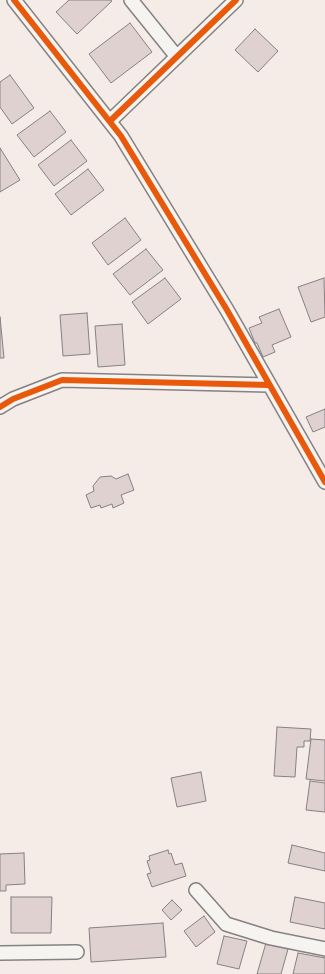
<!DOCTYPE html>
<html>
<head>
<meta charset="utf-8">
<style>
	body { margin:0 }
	canvas { display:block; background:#f5ece7 }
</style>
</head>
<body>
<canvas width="325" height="974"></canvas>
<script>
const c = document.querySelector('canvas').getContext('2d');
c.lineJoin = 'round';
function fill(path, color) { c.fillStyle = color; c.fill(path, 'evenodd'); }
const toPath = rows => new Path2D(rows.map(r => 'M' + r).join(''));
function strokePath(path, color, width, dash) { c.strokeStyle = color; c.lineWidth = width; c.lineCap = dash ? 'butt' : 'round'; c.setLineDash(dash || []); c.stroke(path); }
const building = toPath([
	[69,0,110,0,112,1,77,34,56,12,69,0],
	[130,23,152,52,111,83,89,54,130,23],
	[255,29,278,51,258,72,235,50,255,29],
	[10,75,34,108,12,124,0,107,0,82,10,75],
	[50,111,66,132,34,157,17,135,50,111],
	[71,140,87,161,54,186,38,165,71,140],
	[0,148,20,180,0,192,0,148],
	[88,169,104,190,71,215,55,194,88,169],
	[125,218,141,240,108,265,92,243,125,218],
	[146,249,163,270,130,295,113,274,146,249],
	[165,278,181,299,148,324,132,302,165,278],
	[324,278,325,317,311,322,298,287,324,278],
	[279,309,291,337,272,345,275,352,263,357,257,343,255,343,249,328,262,323,259,317,279,309],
	[87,313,90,354,63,356,60,315,87,313],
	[0,317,4,358,0,358,0,317],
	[122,324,125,365,98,367,95,326,122,324],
	[325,409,325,427,313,432,306,417,325,409],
	[128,474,134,490,121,495,124,503,113,508,112,504,101,508,100,505,91,508,86,495,94,491,93,486,100,477,111,476,116,479,128,474],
	[277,727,311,729,310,741,304,741,304,747,297,747,295,777,274,776,277,727],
	[311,739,325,740,325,781,306,779,311,739],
	[201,772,206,801,177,807,171,778,201,772],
	[310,781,325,783,325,812,306,810,310,781],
	[292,845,325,853,325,871,288,863,292,845],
	[168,850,169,854,171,853,175,865,182,863,186,876,152,887,147,874,151,873,147,861,150,860,149,856,168,850],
	[24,853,25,884,6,885,6,891,0,891,0,854,24,853],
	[11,897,52,897,51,933,11,933,11,897],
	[295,897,325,903,325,929,290,922,295,897],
	[172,900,182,910,171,920,162,910,172,900],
	[204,916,215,932,196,947,184,931,204,916],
	[163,923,166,957,91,962,89,928,163,923],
	[224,936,247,941,239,969,217,964,224,936],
	[266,943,288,949,281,974,257,974,266,943],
	[298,953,325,958,325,974,293,974,298,953]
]);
fill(building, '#dfd1cf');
strokePath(building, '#858184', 1);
const minor = toPath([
	[14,0,121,136,227,310,325,482],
	[131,0,177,57],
	[110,121,236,0],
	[0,407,13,399,62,380,269,385],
	[196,890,226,924,271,938,325,949],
	[0,953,77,952]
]);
strokePath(minor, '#858184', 16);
strokePath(minor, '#f6f4f0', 13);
strokePath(toPath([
	[14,0,121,136,227,310,325,482],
	[110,121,236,0],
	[0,407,13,399,62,380,269,385]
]), '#e8590c', 6);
</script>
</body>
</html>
